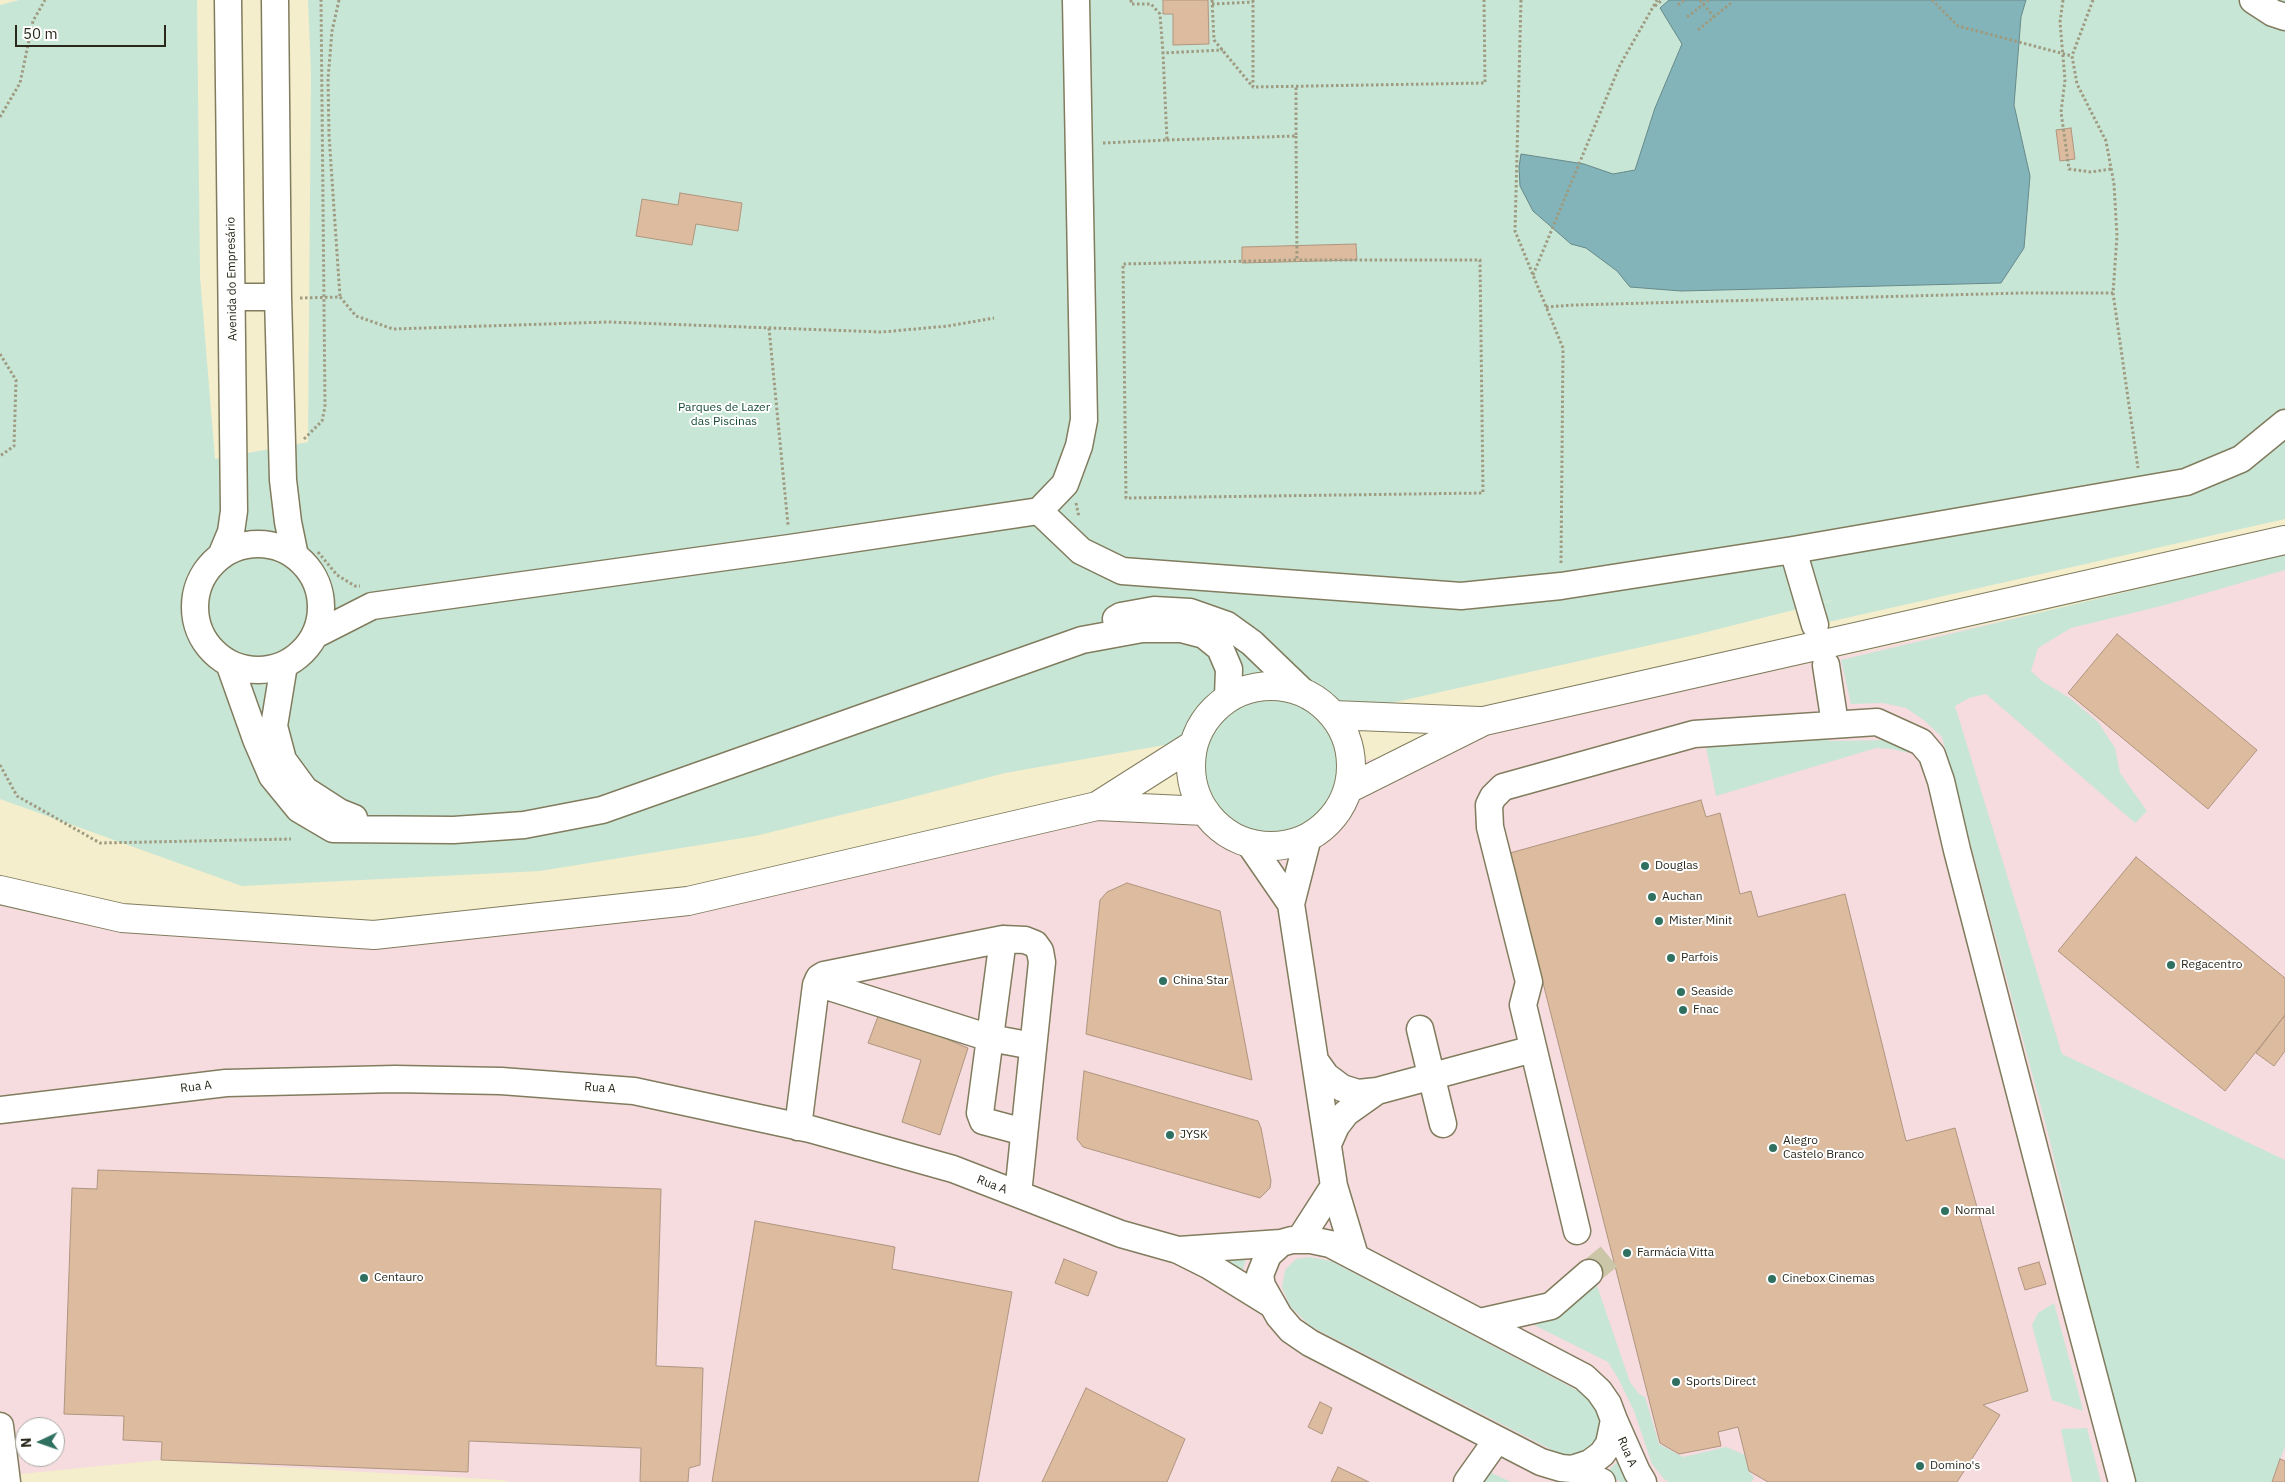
<!DOCTYPE html>
<html>
<head>
<meta charset="utf-8">
<style>
	body { margin:0 }
	#map { position:relative; width:2285px; height:1482px; overflow:hidden; background:#f4eecc; font-family:"IBM Plex Sans",sans-serif }
	canvas { display:block }
	.north { position:absolute; left:15px; top:1417px; width:50px; height:50px; box-sizing:border-box; background:#fff; border:1px solid #aaa9a4; border-radius:50%; rotate:267deg; font-size:14px; font-weight:700; line-height:20px; text-align:center; color:#2a281b }
	.north::after { content:''; display:block; margin:auto; width:18px; height:22px; background:#2f7060; clip-path:polygon(50% 0,100% 100%,50% 72%,0 100%) }
	.scale { position:absolute; left:15px; top:25px; width:151px; height:22px; box-sizing:border-box; border:2px solid #2a281b; border-top:0; padding-left:6px; font-size:15px; line-height:18px; white-space:nowrap; color:#2a281b; -webkit-text-stroke:4px #fff; paint-order:stroke }
</style>
</head>
<body>
<div id="map">
<canvas width="2285" height="1482"></canvas>
<div class="north">N</div>
<div class="scale">50 m</div>
</div>
<script>
const c = document.querySelector('canvas').getContext('2d');
c.lineJoin = 'round';
function fill(path, color) { c.fillStyle = color; c.fill(path, 'evenodd'); }
const toPath = rows => new Path2D(rows.map(r => 'M' + r).join(''));
function strokePath(path, color, width, dash) { c.strokeStyle = color; c.lineWidth = width; c.lineCap = dash ? 'butt' : 'round'; c.setLineDash(dash || []); c.stroke(path); }
function write(font, color, halo, rows, align = 'center') {
  c.font = font + ' "IBM Plex Sans",sans-serif'; c.lineWidth = 4; c.setLineDash([]); c.textBaseline = 'middle'; c.strokeStyle = halo; c.fillStyle = color; for (const [text, x, y, turn = 0] of rows) {
    c.save(); c.translate(x, y); c.rotate((+turn || 0) * Math.PI / 180); c.textAlign = isNaN(turn) ? turn : align; if (halo) c.strokeText(text, 0, 0); c.fillText(text, 0, 0); c.restore();
  }
}
fill(toPath([
	[2285,559,2285,1482,508,1482,503,1480,161,1460,10,1475,0,1413,0,902,371,938,733,899],
	[25,1427,55,1427,55,1457,25,1457]
]), '#f6dbdf');
fill(toPath([
	[19,0,197,0,200,276,215,459,308,442,311,73,308,0,2285,0,2285,519,1815,625,1810,607,1837,599,1695,635,1320,719,1334,741,1338,763,1335,785,1326,804,1311,820,1292,829,1270,833,1249,829,1230,818,1216,803,1207,783,1205,762,1210,737,1005,773,894,802,755,836,540,871,242,886,0,799,0,5],
	[2285,554,2285,570,2165,605,2071,628,2038,648,2031,671,2042,681,2071,699,2098,722,2115,748,2120,773,2147,811,2135,823,1986,694,1969,698,1955,706,2062,1054,2285,1160,2285,1446,2272,1482,2132,1482,2048,1133,1942,737,1925,721,1906,708,1883,703,1851,704,1841,660],
	[1827,734,1829,741,1889,740,1909,753,1892,749,1876,748,1716,796,1705,742],
	[1213,1254,1247,1254,1242,1273],
	[1310,1257,1331,1261,1586,1395,1600,1415,1600,1433,1593,1448,1580,1455,1560,1454,1310,1326,1290,1306,1282,1287,1285,1270,1296,1259],
	[1594,1277,1630,1382,1639,1394,1645,1397,1659,1444,1683,1457,1726,1447,1745,1455,1749,1471,1754,1478,1751,1482,1669,1482,1664,1479,1652,1464,1634,1411,1618,1378,1608,1362,1522,1319],
	[2054,1303,2082,1406,2083,1411,2052,1400,2032,1325,2038,1313],
	[2087,1428,2101,1482,2072,1482,2061,1429],
	[1621,1458,1632,1482,1621,1482,1605,1474],
	[1483,1469,1511,1482,1482,1482]
]), '#c8e6d6');
const water = toPath([
	[1669,0,2026,0,2021,17,2014,105,2030,176,2024,248,2001,283,1681,291,1630,287,1617,271,1586,248,1571,244,1533,211,1520,186,1519,167,1521,154,1584,164,1613,174,1635,170,1655,108,1682,44,1660,8,1669,0]
]);
fill(water, '#82b4b9');
strokePath(water, '#688a8a', 1);
const building = toPath([
	[1163,0,1208,0,1209,44,1173,45,1173,14,1163,14,1163,0],
	[2071,128,2075,159,2060,161,2056,130,2071,128],
	[680,193,742,203,738,231,696,224,692,245,636,236,642,199,678,205,680,193],
	[1356,244,1357,260,1242,263,1242,247,1356,244],
	[2117,634,2257,750,2208,809,2068,693,2117,634],
	[1701,800,1706,817,1720,813,1740,894,1751,891,1758,917,1845,894,1906,1141,1955,1128,2028,1391,1983,1405,2000,1415,1957,1482,1768,1482,1749,1471,1738,1427,1718,1432,1721,1446,1679,1454,1660,1443,1510,853,1701,800],
	[2136,857,2285,978,2285,1015,2225,1091,2058,951,2136,857],
	[1127,883,1220,911,1252,1080,1086,1034,1100,900,1107,892,1127,883],
	[880,1011,968,1048,940,1135,902,1122,921,1060,868,1043,880,1011],
	[2285,1015,2285,1051,2274,1066,2256,1053,2285,1015],
	[1084,1071,1258,1121,1261,1128,1271,1181,1270,1188,1260,1198,1083,1147,1077,1139,1084,1071],
	[98,1170,661,1189,656,1366,703,1368,700,1465,689,1468,688,1482,640,1482,641,1448,469,1441,468,1472,161,1460,162,1442,123,1440,124,1416,64,1414,72,1188,97,1189,98,1170],
	[755,1221,895,1247,892,1269,1012,1292,978,1482,712,1482,755,1221],
	[1064,1259,1097,1272,1088,1296,1055,1283,1064,1259],
	[2039,1262,2046,1284,2025,1290,2018,1268,2039,1262],
	[1086,1388,1185,1439,1167,1482,1042,1482,1086,1388],
	[1320,1402,1332,1408,1322,1434,1308,1427,1320,1402],
	[2280,1459,2285,1461,2285,1482,2272,1482,2280,1459],
	[1338,1467,1369,1482,1331,1482,1338,1467]
]);
fill(building, '#dcbb9f');
strokePath(building, '#b09680', 1);
strokePath(toPath([
	[1589,1273,1612,1254]
]), '#ccc6a9', 26, [26, 13]);
const minor = toPath([
	[275,0,278,297,283,480,288,522,295,556],
	[2253,0,2273,13,2285,17],
	[232,297,278,297],
	[1039,511,1065,484,1079,446,1084,420,1076,0],
	'195 607a63 63 0 1 1 126 0a63 63 0 1 1-126 0Z',
	[1793,550,1815,625],
	[221,556,231,532,234,511,228,0],
	[1116,619,1121,616,1154,610,1190,612,1227,625,1252,643,1303,692],
	[315,635,372,606,790,548,1039,511,1081,551,1122,571,1461,596,1561,586,1793,550,2186,482,2241,459,2285,423],
	[229,663,256,739,272,776,299,809,333,829,454,830,524,825,602,810,1082,640,1142,629,1181,629,1204,635,1220,648,1229,669,1228,697],
	[284,665,274,726,283,760,305,790,339,812,354,818],
	[1826,665,1835,724],
	[1308,837,1291,904,1334,1186,1355,1256],
	[1249,843,1291,904],
	[1003,939,980,1113,983,1121,1024,1132],
	[817,983,990,1038,1033,1046],
	[1420,1029,1443,1124],
	[1316,1062,1326,1076,1342,1088,1358,1093,1377,1091,1533,1049],
	[0,1110,226,1083,395,1079,501,1081,634,1091,810,1129,953,1169,1121,1234,1178,1250,1208,1265,1271,1304],
	[798,1127,816,985,819,978,824,975,1003,939,1025,940,1035,944,1040,951,1042,962,1018,1194],
	[1328,1144,1336,1126,1346,1113,1377,1091],
	[1577,1231,1523,1005,1529,982,1490,827,1489,805,1493,797,1503,787,1694,734,1877,722,1921,742,1932,755,1941,781,1957,850,2070,1286,2122,1482],
	[1300,1239,1334,1186],
	[1292,1240,1311,1240,1330,1244,1584,1377,1599,1391,1608,1404,1614,1420,1609,1444,1602,1454,1590,1463,1572,1469,1561,1468,1541,1462,1310,1343,1291,1330,1279,1316,1262,1286,1260,1275,1268,1255,1281,1243,1292,1240],
	[1179,1250,1281,1243],
	[1480,1322,1551,1306,1589,1273],
	[1614,1420,1637,1472,1643,1482],
	[0,1426,7,1482],
	[1572,1469,1602,1482],
	[1467,1482,1496,1441]
]);
const major = toPath([
	'1191 766a80 80 0 1 1 160 0a80 80 0 1 1-160 0Z',
	[1333,715,1480,721],
	[1348,789,1484,721,2285,540],
	[1097,806,1193,745],
	[0,890,122,918,374,935,688,901,1097,806,1205,811]
]);
strokePath(minor, '#817c5e', 29);
strokePath(major, '#817c5e', 30);
strokePath(toPath([
	[339,0,332,31,328,79,329,135,340,297],
	[1131,0,1131,4,1151,4,1160,14,1163,53,1223,50],
	[1212,0,1214,40,1253,87],
	[1253,0,1253,87,1485,83,1484,0],
	[1521,0,1515,231,1563,348,1561,563],
	[1700,0,1714,17],
	[1932,0,1958,26,2072,56],
	[2063,0,2060,22,2065,80,2061,112,2069,169,2091,172,2111,169],
	[2093,0,2072,56,2077,84,2106,141,2114,184,2117,236,2113,293,2138,468],
	[1212,4,1253,2],
	[1678,5,1684,0],
	[1655,6,1662,0],
	[1687,17,1709,0],
	[1698,30,1731,3],
	[0,117,20,83,33,21,45,0],
	[1296,136,1297,260,1123,264,1126,498,1483,493,1480,260,1297,260],
	[1167,140,1296,136,1296,86],
	[1103,143,1167,140,1163,53],
	[1533,275,1620,65,1657,0],
	[300,298,340,297,356,316,393,329,608,322,882,332,948,326,994,318],
	[1546,307,1574,305,2021,293,2113,293],
	[769,328,788,525],
	[0,354,16,380,14,446,0,456],
	[304,439,322,421,325,407,321,0],
	[1076,503,1079,517],
	[318,552,337,575,355,586,360,586],
	[0,765,17,796,100,843,291,839]
]), '#9f9b81', 3, [2.5, 2.5]);
strokePath(minor, '#fff', 26);
strokePath(major, '#fff', 28);
for (const [x, y, r, color] of [
	[1645,866,5,"#2f7060"],
	[1652,897,5,"#2f7060"],
	[1659,921,5,"#2f7060"],
	[1671,958,5,"#2f7060"],
	[2171,965,5,"#2f7060"],
	[1163,981,5,"#2f7060"],
	[1681,992,5,"#2f7060"],
	[1683,1010,5,"#2f7060"],
	[1170,1135,5,"#2f7060"],
	[1773,1148,5,"#2f7060"],
	[1945,1211,5,"#2f7060"],
	[1627,1253,5,"#2f7060"],
	[364,1278,5,"#2f7060"],
	[1772,1279,5,"#2f7060"],
	[1676,1382,5,"#2f7060"],
	[1920,1466,5,"#2f7060"]
]) { const dot = new Path2D(); dot.arc(x, y, r, 0, 2 * Math.PI); c.fillStyle = color; c.fill(dot); strokePath(dot, '#fff', 2); }
write('12px', '#2a281b', '#fff', [
	["Avenida do Empresário",232,279,-91],
	["Rua A",196,1087,-7],
	["Rua A",600,1088,4],
	["Rua A",992,1185,21],
	["Rua A",1627,1452,66]
]);
write('12px', '#164b36', '#fff', [
	["Parques de Lazer",724,408],
	["das Piscinas",724,422]
]);
write('12px', '#2a281b', '#fff', [
	["Douglas",1655,866],
	["Auchan",1662,897],
	["Mister Minit",1669,921],
	["Parfois",1681,958],
	["Regacentro",2181,965],
	["China Star",1173,981],
	["Seaside",1691,992],
	["Fnac",1693,1010],
	["JYSK",1180,1135],
	["Alegro",1783,1141],
	["Castelo Branco",1783,1155],
	["Normal",1955,1211],
	["Farmácia Vitta",1637,1253],
	["Centauro",374,1278],
	["Cinebox Cinemas",1782,1279],
	["Sports Direct",1686,1382],
	["Domino's",1930,1466]
], 'left');
</script>
</body>
</html>
